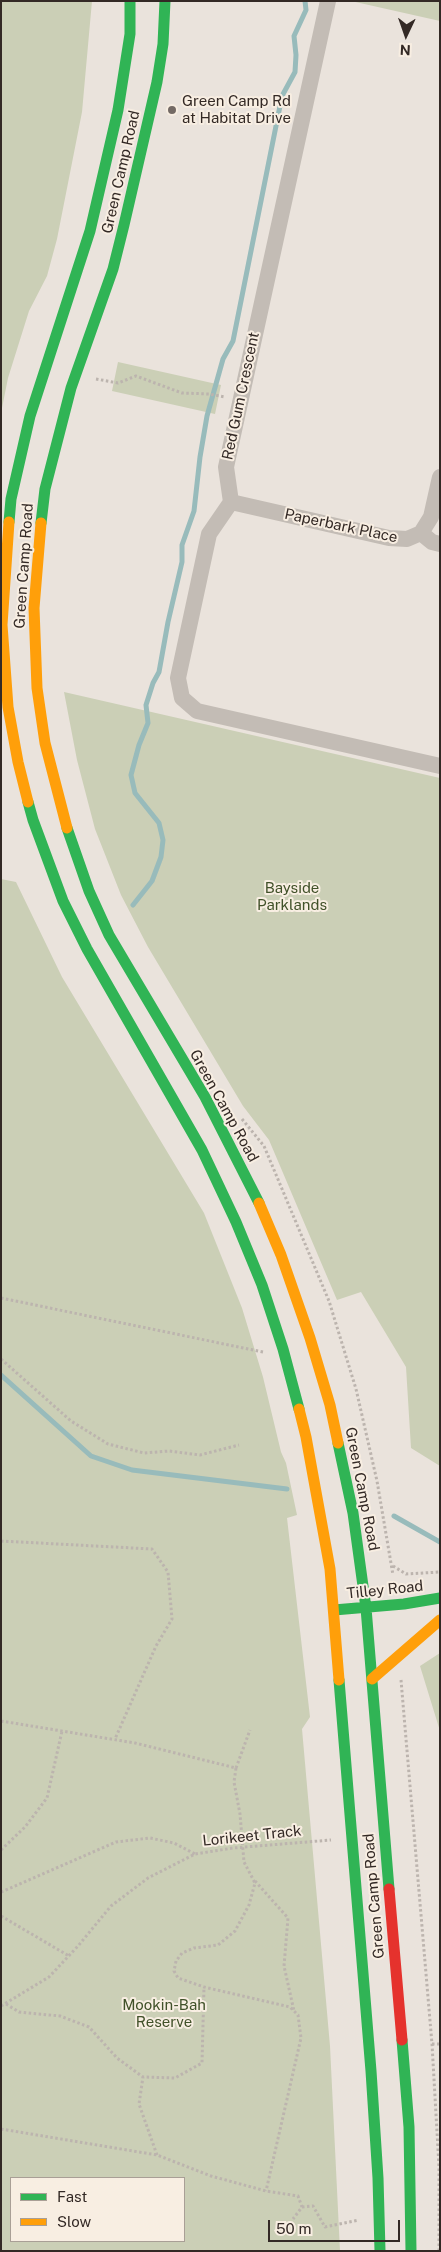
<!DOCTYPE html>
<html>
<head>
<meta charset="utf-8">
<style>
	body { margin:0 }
	#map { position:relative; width:441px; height:2252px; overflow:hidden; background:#eae3dc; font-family:"Public Sans",sans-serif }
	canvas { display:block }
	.frame { position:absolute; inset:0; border:2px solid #332925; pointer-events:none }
	.legend { position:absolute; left:10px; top:2177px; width:175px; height:65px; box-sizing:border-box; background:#f8eee2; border:1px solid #a99f96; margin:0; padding:6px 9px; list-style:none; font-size:15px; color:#332925 }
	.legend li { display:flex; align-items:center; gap:10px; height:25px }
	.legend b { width:25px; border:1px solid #a99f96 }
	.north { position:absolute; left:381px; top:10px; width:50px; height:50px; -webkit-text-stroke:4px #f8eee2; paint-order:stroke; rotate:183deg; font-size:14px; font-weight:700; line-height:20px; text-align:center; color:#332925 }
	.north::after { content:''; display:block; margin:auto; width:18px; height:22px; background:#332925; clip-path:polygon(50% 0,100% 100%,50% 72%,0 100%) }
	.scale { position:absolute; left:268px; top:2220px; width:132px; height:22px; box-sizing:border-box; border:2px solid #332925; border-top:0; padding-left:6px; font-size:15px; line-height:18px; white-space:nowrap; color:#332925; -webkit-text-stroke:4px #f8eee2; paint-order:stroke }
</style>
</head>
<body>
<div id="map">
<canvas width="441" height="2252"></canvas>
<div class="frame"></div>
<ul class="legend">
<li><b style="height:6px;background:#30b455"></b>Fast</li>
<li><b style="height:6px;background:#ff9f0a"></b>Slow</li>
</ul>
<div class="north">N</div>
<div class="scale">50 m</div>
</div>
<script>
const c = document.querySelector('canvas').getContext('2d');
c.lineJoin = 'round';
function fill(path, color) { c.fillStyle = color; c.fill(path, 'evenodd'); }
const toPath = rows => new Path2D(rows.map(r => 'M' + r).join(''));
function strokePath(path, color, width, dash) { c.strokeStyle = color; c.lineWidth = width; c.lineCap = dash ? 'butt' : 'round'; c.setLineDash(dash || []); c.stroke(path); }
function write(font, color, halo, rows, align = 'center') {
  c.font = font + ' "Public Sans",sans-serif'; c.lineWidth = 4; c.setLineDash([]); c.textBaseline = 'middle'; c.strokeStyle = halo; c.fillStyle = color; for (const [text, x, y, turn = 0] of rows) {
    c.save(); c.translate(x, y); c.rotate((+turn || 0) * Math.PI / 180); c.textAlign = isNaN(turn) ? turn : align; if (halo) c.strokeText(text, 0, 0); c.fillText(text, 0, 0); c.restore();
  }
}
fill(toPath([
	[1,1,92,1,82,112,57,239,47,276,29,311,8,378,1,413],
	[351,1,440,1,440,21],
	[118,362,221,385,215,414,112,391],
	[64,692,440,778,440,1466,411,1448,406,1367,361,1292,337,1300,269,1140,243,1106,148,947,121,895,95,829,77,760],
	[1,879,16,882,62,977,204,1213,242,1308,263,1377,281,1452,286,1463,297,1515,287,1518,310,1717,302,1729,330,2046,340,2251,1,2251],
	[184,2178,184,2241,11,2241,11,2178],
	[440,1653,440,1731,420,1666]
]), '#cbcfb6');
strokePath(toPath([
	[133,905,152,881,161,857,163,840,159,823,135,793,131,775,139,745,148,723,146,705,153,683,159,672,168,622,182,562,182,545,194,511,200,457,207,416,223,359,233,341,282,96,295,72,296,55,294,36,306,10,305,1],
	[1,1375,91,1456,132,1470,287,1489],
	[394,1516,440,1542]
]), '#98bbbb', 5);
strokePath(toPath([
	[96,379,118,383,136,376,182,393,209,394,225,397],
	[242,1119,264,1146,329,1301,356,1389,377,1481,393,1575],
	[1,1298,263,1352],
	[1,1359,71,1421,108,1444,144,1453,169,1451,200,1455,239,1445],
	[1,1541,152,1549,168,1572,172,1619,156,1646,115,1739],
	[393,1566,406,1574,440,1572],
	[401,1680,432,2044,439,2167,439,2251],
	[1,1721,135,1743,236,1768,234,1782,240,1814,244,1862,255,1883,249,1905,235,1931,218,1945,194,1948,182,1953,176,1961,174,1971,178,1978,204,1987,290,2007,298,2015,301,2038,266,2191],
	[236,1768,250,1730],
	[1,1850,25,1827,47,1798,62,1731],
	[255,1881,288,1918,284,1966,294,2011],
	[1,1892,116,1842,150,1838,174,1843,195,1854],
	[1,1916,69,1956],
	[6,2004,19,2012,60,2016,89,2027,117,2058,143,2077],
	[1,2006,49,1977,78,1946,111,1906,148,1878,195,1854,233,1848,331,1840],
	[432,2044,440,2044],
	[1,2129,157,2155,211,2176,266,2191,298,2196,302,2207,293,2219],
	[157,2155,139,2104,143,2077,175,2078,202,2063,204,1987],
	[302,2207,313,2206,325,2227,359,2220]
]), '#bcb4ae', 3, [2.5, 2.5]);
strokePath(toPath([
	[328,1,226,467,231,502,209,534,178,678,182,698,197,711,440,766],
	[231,502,389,538,407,539,421,533,431,517,440,477],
	[421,533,432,542,440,544]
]), '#c3bcb5', 16);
strokePath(toPath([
	[9,522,11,499,30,416,90,231,118,110,130,34,130,1],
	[41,523,45,489,71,388,113,269,124,225,157,82,163,44,165,1],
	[28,802,33,820,63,901,87,949,202,1150,236,1222,262,1285,283,1349,299,1409],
	[67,828,89,891,109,935,205,1097,259,1203],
	[338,1443,353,1513,366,1608,389,1889],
	[334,1610,404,1604,440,1598],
	[339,1680,371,2071,378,2178,380,2251],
	[402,2040,409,2127,411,2251]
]), '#30b455', 11);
strokePath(toPath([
	[9,522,2,625,8,707,18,762,28,802],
	[41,523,34,608,37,688,45,743,67,828],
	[259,1203,281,1255,310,1338,330,1405,338,1443],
	[299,1409,306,1437,330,1569,339,1680],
	[372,1679,440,1620]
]), '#ff9f0a', 11);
strokePath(toPath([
	[389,1889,402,2040]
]), '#e5322d', 11);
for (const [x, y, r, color] of [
	[172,110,5,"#736a65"]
]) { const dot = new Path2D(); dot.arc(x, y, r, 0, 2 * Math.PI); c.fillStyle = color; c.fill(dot); strokePath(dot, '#f8eee2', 2); }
write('15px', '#332925', '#f8eee2', [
	["Green Camp Rd",182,101],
	["at Habitat Drive",182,118]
], 'left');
write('15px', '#332925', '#f8eee2', [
	["Green Camp Road",121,172,-77],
	["Red Gum Crescent",241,396,-78],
	["Paperbark Place",341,526,12],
	["Green Camp Road",24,566,-86],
	["Green Camp Road",224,1106,61],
	["Green Camp Road",362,1489,79],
	["Tilley Road",385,1590,-6],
	["Lorikeet Track",252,1836,-6],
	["Green Camp Road",374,1896,-95]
]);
write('15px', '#415129', '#f8eee2', [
	["Bayside",292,888],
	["Parklands",292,905],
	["Mookin-Bah",164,2005],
	["Reserve",164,2022]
]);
</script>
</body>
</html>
